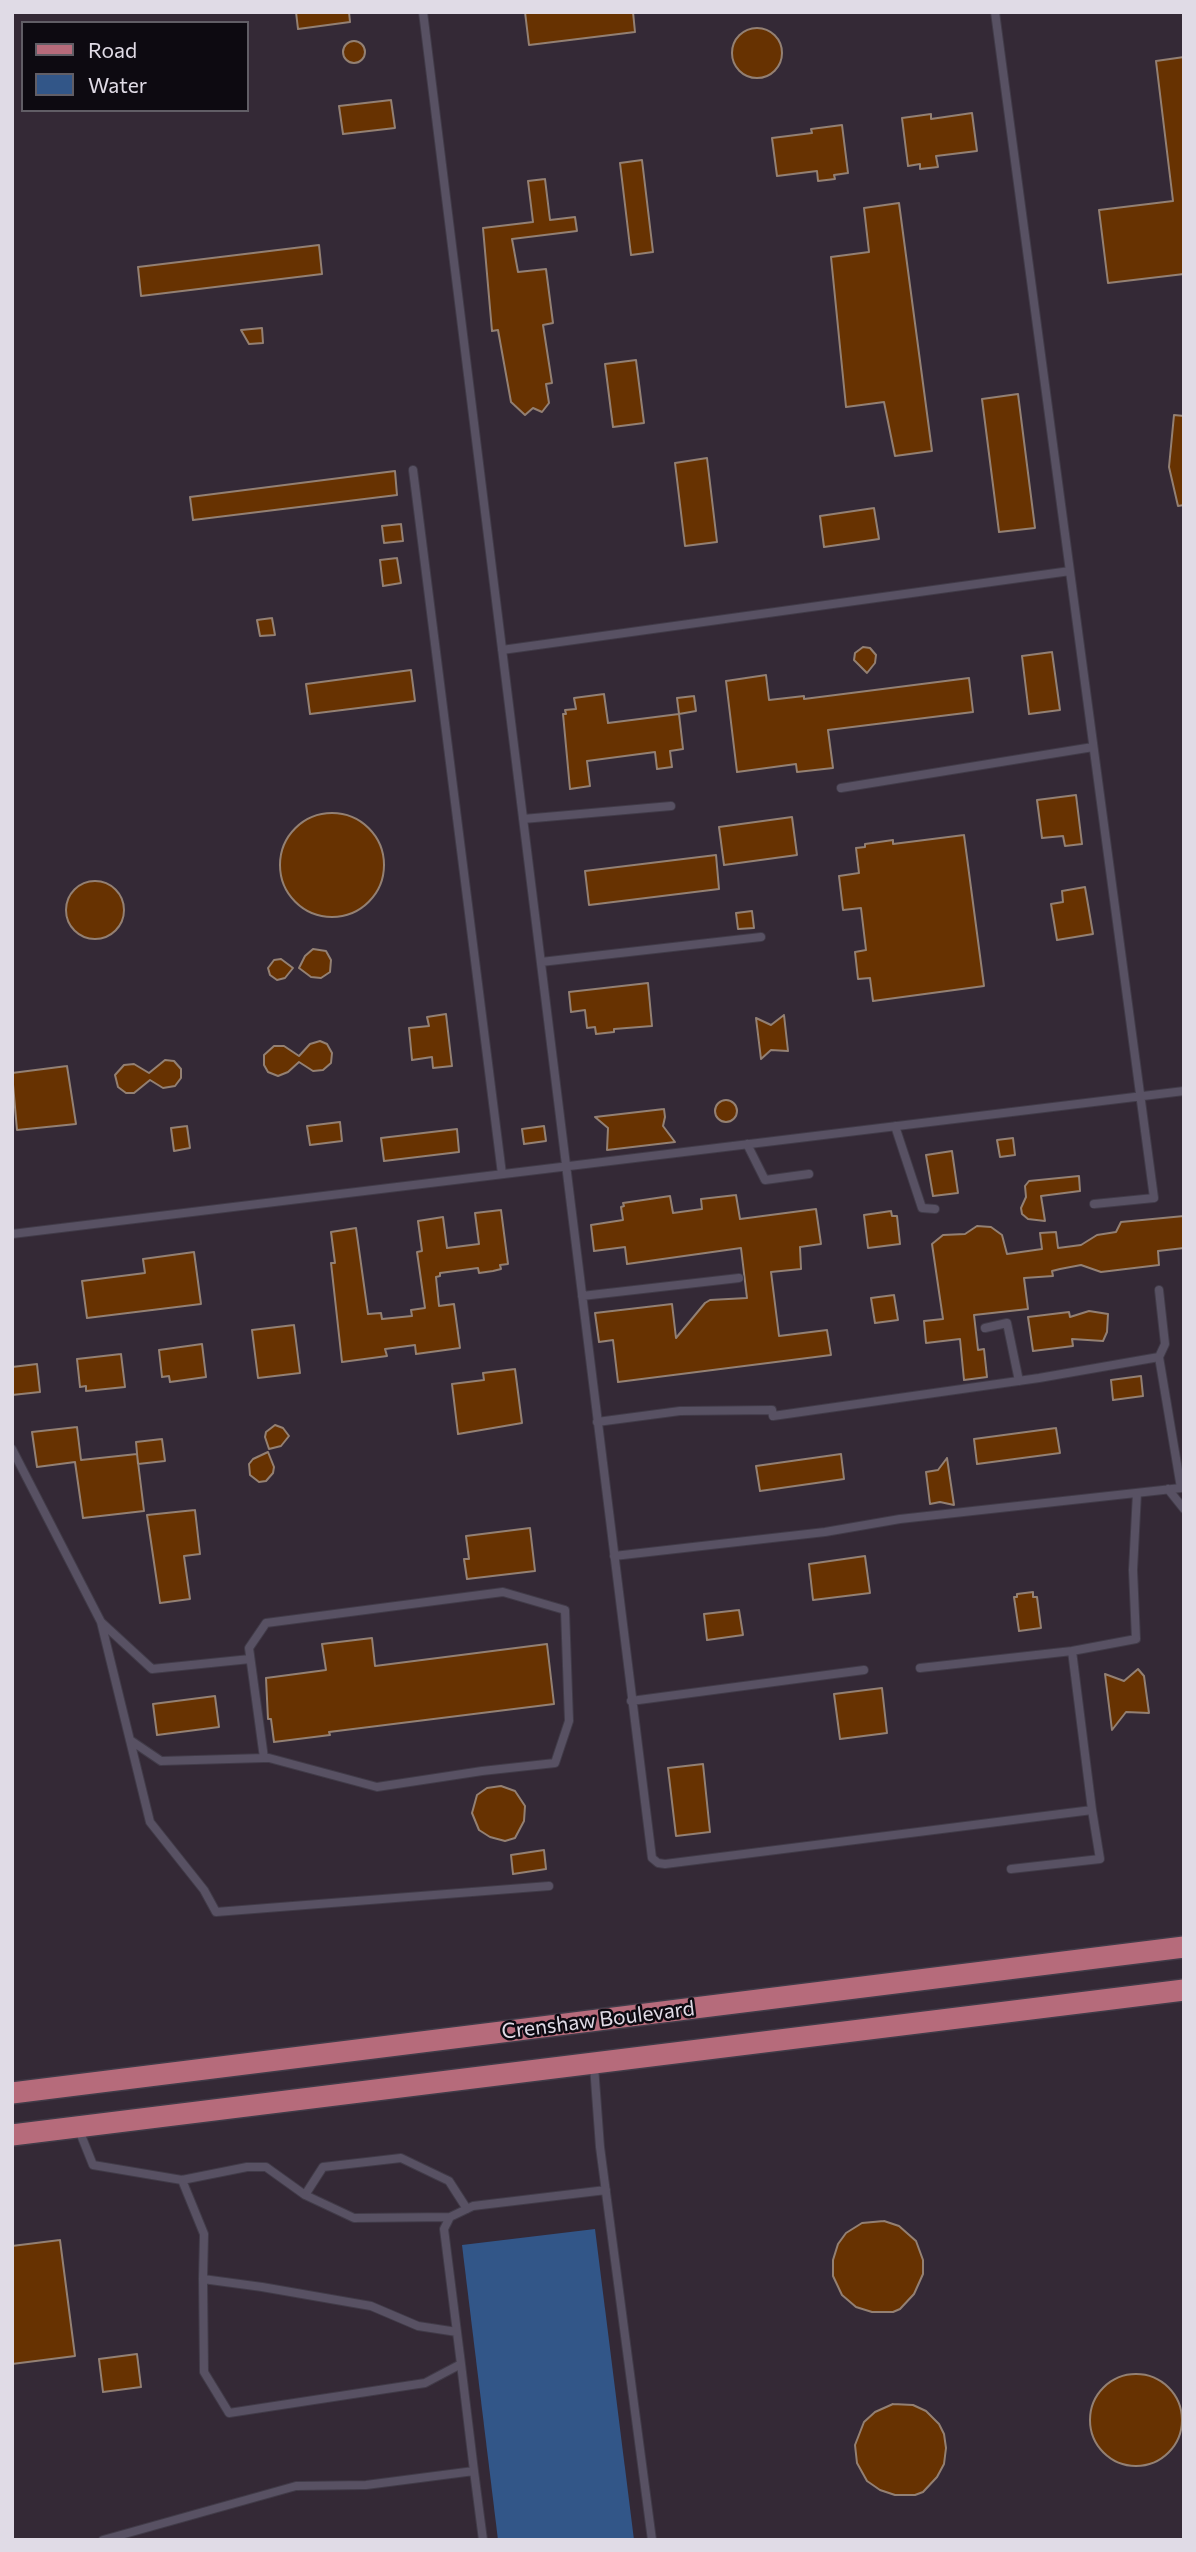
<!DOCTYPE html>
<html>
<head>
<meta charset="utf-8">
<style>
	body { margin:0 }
	#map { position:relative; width:1196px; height:2552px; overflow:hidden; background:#251f2e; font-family:Commissioner,sans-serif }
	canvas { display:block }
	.frame { position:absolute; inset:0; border:14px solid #e0dbe6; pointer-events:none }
	.legend { position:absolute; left:21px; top:21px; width:228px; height:91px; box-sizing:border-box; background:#0d0a11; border:2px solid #615e66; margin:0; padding:9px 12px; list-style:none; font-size:21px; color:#e0dbe6 }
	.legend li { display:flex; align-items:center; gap:14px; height:35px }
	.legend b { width:35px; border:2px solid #615e66 }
</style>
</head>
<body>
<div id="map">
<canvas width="1196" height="2552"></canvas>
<div class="frame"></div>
<ul class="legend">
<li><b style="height:9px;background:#b66b7b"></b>Road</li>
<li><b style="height:19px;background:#325688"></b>Water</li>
</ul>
</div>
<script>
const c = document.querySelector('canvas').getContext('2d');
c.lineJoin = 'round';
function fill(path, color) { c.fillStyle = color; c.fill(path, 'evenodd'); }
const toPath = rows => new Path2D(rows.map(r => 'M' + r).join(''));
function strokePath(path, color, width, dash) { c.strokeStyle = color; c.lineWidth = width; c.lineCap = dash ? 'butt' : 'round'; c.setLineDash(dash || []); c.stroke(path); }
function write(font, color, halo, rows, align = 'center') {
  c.font = font + ' Commissioner,sans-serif'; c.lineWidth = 5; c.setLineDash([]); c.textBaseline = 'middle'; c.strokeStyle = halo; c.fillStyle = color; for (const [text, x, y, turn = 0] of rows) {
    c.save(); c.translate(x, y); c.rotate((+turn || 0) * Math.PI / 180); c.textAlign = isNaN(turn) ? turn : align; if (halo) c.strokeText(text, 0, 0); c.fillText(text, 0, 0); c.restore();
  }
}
fill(toPath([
	[12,12,1184,12,1184,2540,12,2540],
	[23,23,247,23,247,110,23,110]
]), '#342936');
fill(toPath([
	[595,2229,634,2540,498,2540,462,2245]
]), '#325688');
const building = toPath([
	[296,12,349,12,350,22,298,29,296,12],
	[525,12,633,12,635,32,529,45,525,12],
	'732 53a25 25 0 1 1 50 0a25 25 0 1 1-50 0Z',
	'343 52a11 11 0 1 1 22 0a11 11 0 1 1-22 0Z',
	[1184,57,1184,274,1108,283,1099,210,1173,201,1156,61,1184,57],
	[391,100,395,128,343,134,339,106,391,100],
	[972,113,977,151,936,156,938,167,920,169,920,164,908,166,902,118,931,114,931,119,972,113],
	[842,125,848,173,834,175,835,179,818,181,817,171,777,176,772,138,812,133,811,129,842,125],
	[642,160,653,252,631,255,620,163,642,160],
	[545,179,550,220,575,217,577,231,512,239,518,272,546,269,553,323,543,325,552,383,546,384,549,403,542,412,533,408,525,415,511,402,498,330,492,331,483,228,533,222,528,181,545,179],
	[899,203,932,451,895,456,884,402,846,407,831,257,869,252,864,208,899,203],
	[319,245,322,274,141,296,138,267,319,245],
	[262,328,263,343,249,344,241,330,262,328],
	[636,360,644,423,613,427,605,364,636,360],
	[1018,394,1035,528,999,532,982,399,1018,394],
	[1174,415,1184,416,1184,505,1178,506,1169,467,1174,415],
	[707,458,717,542,685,546,675,463,707,458],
	[395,471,397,495,193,520,190,497,395,471],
	[874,508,879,539,824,547,820,516,874,508],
	[401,524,403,541,384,543,382,526,401,524],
	[397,558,401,583,383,586,380,560,397,558],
	[272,618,275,635,260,636,257,620,272,618],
	[863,647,870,648,876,655,875,663,867,673,854,660,855,653,863,647],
	[1052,652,1060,710,1029,714,1022,656,1052,652],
	[411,670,415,701,310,714,306,684,411,670],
	[766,675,769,700,804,696,804,699,969,678,973,712,828,730,833,768,797,772,796,764,737,772,726,681,766,675],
	[604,694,608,723,679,714,683,749,670,751,672,767,657,769,655,752,587,761,590,786,570,789,563,714,566,714,565,710,576,709,574,698,604,694],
	[694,696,696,711,679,714,677,698,694,696],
	[1076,795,1082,844,1065,846,1063,836,1042,838,1037,800,1076,795],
	'280 865a52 52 0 1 1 104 0a52 52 0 1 1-104 0Z',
	[792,817,797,855,724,865,719,827,792,817],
	[964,835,984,986,873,1001,870,978,858,979,855,952,866,950,861,908,843,910,839,876,859,873,856,848,865,847,865,844,893,840,893,844,964,835],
	[716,855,719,889,589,905,585,871,716,855],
	'66 910a29 29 0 1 1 58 0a29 29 0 1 1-58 0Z',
	[1085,887,1093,934,1057,940,1051,904,1063,902,1062,891,1085,887],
	[752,911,754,928,738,929,736,913,752,911],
	[313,949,326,951,331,960,330,972,321,978,311,977,299,968,305,956,313,949],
	[281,959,293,968,285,978,277,980,270,975,268,968,274,960,281,959],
	[648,983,652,1026,614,1029,614,1032,596,1034,595,1027,587,1028,585,1010,571,1012,569,992,648,983],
	[446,1014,452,1066,433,1068,432,1057,412,1060,409,1028,429,1026,427,1017,446,1014],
	[784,1015,788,1051,771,1050,761,1059,756,1018,771,1025,784,1015],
	[320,1041,327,1044,332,1053,331,1063,323,1070,313,1071,299,1062,288,1072,278,1076,268,1072,264,1065,264,1055,274,1046,284,1046,299,1056,310,1044,320,1041],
	[165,1060,174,1061,181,1069,181,1078,175,1086,163,1088,150,1080,134,1093,126,1093,118,1087,115,1075,124,1065,134,1064,149,1073,165,1060],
	[67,1066,76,1124,17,1130,12,1073,67,1066],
	'715 1111a11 11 0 1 1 22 0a11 11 0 1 1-22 0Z',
	[664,1109,665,1117,663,1126,675,1142,607,1150,608,1128,595,1117,664,1109],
	[340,1122,342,1141,310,1145,307,1126,340,1122],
	[187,1126,190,1148,174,1151,171,1128,187,1126],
	[544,1126,546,1141,524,1144,522,1129,544,1126],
	[457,1129,459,1152,384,1161,381,1138,457,1129],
	[1013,1138,1015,1155,1000,1157,997,1140,1013,1138],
	[952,1151,958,1193,933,1196,926,1155,952,1151],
	[1079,1176,1080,1191,1041,1196,1045,1221,1028,1219,1022,1214,1021,1208,1026,1197,1025,1186,1029,1181,1079,1176],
	[736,1195,740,1219,816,1209,821,1244,800,1247,801,1269,771,1272,779,1336,827,1330,831,1355,618,1382,613,1340,599,1342,595,1313,672,1304,676,1338,705,1303,710,1300,747,1298,741,1248,627,1264,625,1247,594,1251,591,1225,623,1220,621,1207,624,1206,623,1203,670,1196,673,1213,702,1209,701,1199,736,1195],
	[501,1210,508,1264,500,1265,501,1269,493,1271,479,1273,478,1268,440,1273,440,1276,436,1277,439,1306,454,1304,460,1348,416,1354,415,1345,385,1349,387,1356,342,1362,331,1263,335,1263,331,1232,356,1228,368,1314,381,1313,382,1319,412,1316,411,1310,425,1308,417,1252,422,1251,418,1221,443,1217,447,1248,479,1244,475,1213,501,1210],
	[891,1211,892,1216,897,1216,900,1244,868,1248,864,1215,891,1211],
	[1184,1216,1184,1248,1158,1251,1159,1265,1101,1272,1081,1265,1060,1269,1052,1271,1053,1276,1024,1278,1028,1309,974,1315,978,1350,984,1349,987,1377,964,1380,960,1339,926,1343,924,1321,943,1319,932,1244,943,1235,965,1234,977,1226,991,1227,1002,1235,1007,1254,1042,1249,1040,1233,1056,1232,1058,1248,1081,1245,1097,1235,1116,1232,1121,1222,1184,1216],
	[194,1252,201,1304,87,1318,82,1281,145,1273,143,1259,194,1252],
	[894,1295,898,1320,875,1323,871,1298,894,1295],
	[1089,1311,1108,1314,1107,1332,1103,1341,1072,1339,1073,1346,1033,1351,1028,1317,1069,1312,1070,1317,1089,1311],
	[294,1325,300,1373,258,1378,252,1330,294,1325],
	[202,1344,206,1377,170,1382,169,1376,162,1377,159,1350,202,1344],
	[121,1354,125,1387,86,1391,86,1386,80,1387,77,1359,121,1354],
	[37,1364,40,1392,12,1395,12,1367,37,1364],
	[515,1369,522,1423,458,1434,452,1384,484,1380,483,1373,515,1369],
	[1141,1376,1143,1396,1113,1400,1111,1380,1141,1376],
	[275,1425,283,1428,289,1436,281,1446,269,1449,265,1437,266,1432,275,1425],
	[77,1427,81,1460,137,1454,144,1511,83,1518,75,1462,37,1467,32,1432,77,1427],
	[1056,1428,1060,1453,977,1464,974,1439,1056,1428],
	[162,1439,165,1461,138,1464,136,1442,162,1439],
	[268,1452,274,1467,273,1473,266,1481,259,1482,250,1475,249,1464,253,1459,268,1452],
	[841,1454,844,1479,760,1491,756,1466,841,1454],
	[947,1458,954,1505,940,1502,930,1504,926,1472,938,1470,947,1458],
	[195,1510,200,1554,184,1556,190,1599,160,1603,147,1515,195,1510],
	[530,1528,535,1571,467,1579,464,1559,469,1559,466,1536,530,1528],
	[865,1556,870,1593,813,1600,809,1564,865,1556],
	[1033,1592,1033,1597,1037,1597,1041,1628,1019,1631,1014,1597,1017,1597,1017,1594,1033,1592],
	[739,1610,743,1635,707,1640,704,1614,739,1610],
	[372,1638,375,1666,547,1644,554,1704,329,1732,330,1735,274,1742,271,1719,268,1719,266,1678,326,1670,322,1644,372,1638],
	[1138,1669,1144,1676,1149,1713,1126,1712,1112,1730,1105,1674,1124,1681,1138,1669],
	[882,1688,887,1733,840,1739,834,1694,882,1688],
	[215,1696,219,1727,157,1735,153,1704,215,1696],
	[703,1764,710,1832,676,1836,668,1768,703,1764],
	[501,1786,515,1791,525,1806,524,1821,515,1838,505,1841,490,1837,479,1830,472,1813,477,1795,487,1788,501,1786],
	[544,1850,546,1869,513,1874,511,1855,544,1850],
	[884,2221,899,2226,916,2241,923,2260,923,2274,914,2294,900,2309,893,2312,872,2312,856,2307,842,2295,833,2276,833,2260,838,2244,846,2233,862,2223,884,2221],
	[60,2240,75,2356,12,2364,12,2246,60,2240],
	[137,2354,141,2387,103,2392,99,2359,137,2354],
	'1090 2420a46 46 0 1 1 92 0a46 46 0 1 1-92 0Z',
	[893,2404,913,2405,926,2411,939,2424,944,2434,946,2448,944,2464,937,2477,923,2492,915,2495,895,2495,880,2490,867,2481,857,2463,855,2445,864,2422,875,2412,893,2404]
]);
fill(building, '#673201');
strokePath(building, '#938073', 2);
const lane = toPath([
	[423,12,652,1858,658,1863,665,1864,1092,1810],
	[995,12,1154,1198,1094,1204],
	[413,470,502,1174],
	[502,650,1070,571],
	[841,788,1093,747],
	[523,819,671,806],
	[541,962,761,937],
	[895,1126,922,1208,935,1209],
	[747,1144,765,1180,809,1174],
	[12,1234,1184,1091],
	[582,1296,739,1278],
	[985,1328,1007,1323,1019,1381],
	[597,1422,680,1411,772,1410,773,1416,1039,1378,1159,1357],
	[12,1449,101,1622,150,1822,204,1890,216,1912,549,1886],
	[1168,1489,1184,1509],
	[614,1556,825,1532,900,1519,1181,1488,1159,1357,1165,1344,1159,1290],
	[101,1622,152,1669,250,1659],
	[920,1668,1072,1651,1136,1639,1133,1570,1137,1493],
	[631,1701,864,1670],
	[130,1740,161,1761,264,1758,269,1758,377,1787,482,1771,555,1763,569,1721,565,1610,503,1592,266,1623,249,1648,264,1758],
	[1011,1869,1100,1859,1092,1810,1072,1651],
	[594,2066,600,2147,652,2540],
	[79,2130,93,2165,182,2180,247,2167,266,2167,305,2195,354,2218,450,2217],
	[182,2180,204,2234,203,2279],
	[305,2195,323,2167,401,2158,449,2181,467,2209],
	[457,2332,418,2326,371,2306,262,2287,203,2279,204,2372,229,2413,425,2383,461,2364,444,2229,450,2217,473,2206,606,2190],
	[474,2471,483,2540],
	[103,2540,296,2486,366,2485,474,2471,461,2364]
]);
const primary = toPath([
	[12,2093,1184,1947],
	[12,2135,1184,1990]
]);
strokePath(lane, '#413b48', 10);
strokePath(primary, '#413b48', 24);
strokePath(lane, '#585163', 8);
strokePath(primary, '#b66b7b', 21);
write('21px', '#e0dbe6', '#0d0a11', [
	["Crenshaw Boulevard",598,2020,-7]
]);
</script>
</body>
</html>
